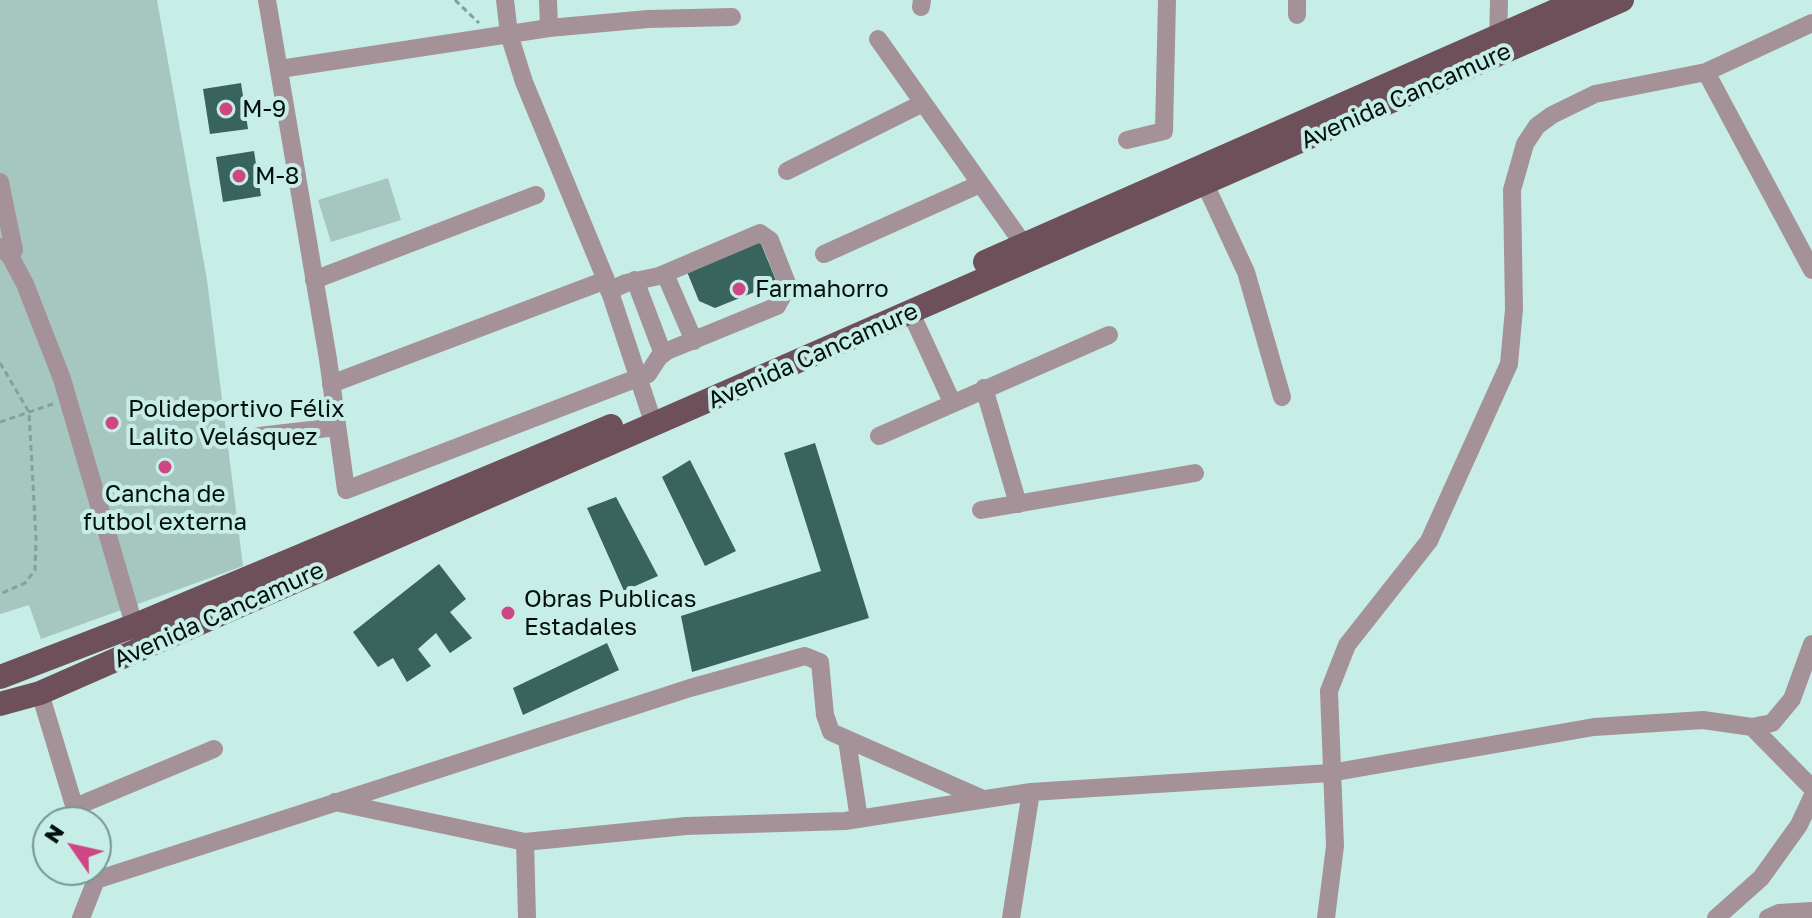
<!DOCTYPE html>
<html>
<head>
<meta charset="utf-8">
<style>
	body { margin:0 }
	#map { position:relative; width:1812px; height:918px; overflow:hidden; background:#c6eee7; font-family:"Golos Text",sans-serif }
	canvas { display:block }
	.north { position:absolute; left:32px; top:806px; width:80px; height:80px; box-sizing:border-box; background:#c6eee7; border:2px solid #789590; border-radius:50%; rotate:304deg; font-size:22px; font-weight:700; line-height:32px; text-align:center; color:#030f0d }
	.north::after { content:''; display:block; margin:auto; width:28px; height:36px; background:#ce4684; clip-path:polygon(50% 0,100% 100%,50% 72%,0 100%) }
</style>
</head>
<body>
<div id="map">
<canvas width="1812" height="918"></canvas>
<div class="north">N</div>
</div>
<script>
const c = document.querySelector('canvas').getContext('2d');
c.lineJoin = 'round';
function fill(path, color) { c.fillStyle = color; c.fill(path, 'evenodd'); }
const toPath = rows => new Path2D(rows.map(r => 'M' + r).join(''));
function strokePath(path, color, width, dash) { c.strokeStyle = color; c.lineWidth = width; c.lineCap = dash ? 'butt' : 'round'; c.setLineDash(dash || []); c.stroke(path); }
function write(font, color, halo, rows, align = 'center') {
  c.font = font + ' "Golos Text",sans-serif'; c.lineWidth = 8; c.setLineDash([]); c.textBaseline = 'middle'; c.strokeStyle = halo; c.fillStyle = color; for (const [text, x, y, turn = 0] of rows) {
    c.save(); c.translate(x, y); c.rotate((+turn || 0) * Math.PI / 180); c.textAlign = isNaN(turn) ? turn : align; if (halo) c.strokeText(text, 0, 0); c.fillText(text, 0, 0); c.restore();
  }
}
fill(toPath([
	[0,0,157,0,207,280,243,566,41,639,29,605,0,614],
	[388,178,401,220,331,242,318,200]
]), '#a6c6c0');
fill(toPath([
	[241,83,248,129,210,134,203,89],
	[254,151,261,196,223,202,216,157],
	[758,236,777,283,715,308,699,301,685,267],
	[815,443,869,618,692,672,681,616,821,571,784,453],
	[690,460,736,551,705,566,662,477],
	[616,497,658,576,624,591,587,508],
	[439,564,466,599,450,612,472,638,450,653,436,633,418,649,431,666,407,682,393,658,378,667,353,632],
	[607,643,619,670,523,715,513,688]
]), '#38645d');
strokePath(toPath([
	[455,0,479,23],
	[0,363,29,412,36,539,35,570,25,583,0,594],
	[0,422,53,404]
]), '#82a19b', 3, [6, 4]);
strokePath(toPath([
	[267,0,328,359,346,490,648,374,659,357,667,351,777,306,788,286,770,240,760,233,659,276,626,283,609,291],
	[505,0,509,34,524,82,606,280,654,425],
	[548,0,549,28],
	[921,7,922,0],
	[1297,15,1297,0],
	[878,39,1024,245],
	[1498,45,1499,0],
	[280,69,549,28,648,19,732,17],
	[1706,72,1812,270],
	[1127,140,1164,131,1167,0],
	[787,171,923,103],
	[0,182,14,250,10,256],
	[1205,184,1246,272,1282,397],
	[0,247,10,256,25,284,62,379,137,635],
	[824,254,980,184],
	[665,274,694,341],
	[314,280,536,195],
	[635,280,663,354],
	[911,313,952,402],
	[331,384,606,280],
	[984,388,1018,504],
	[259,436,337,427],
	[879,436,1109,335],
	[981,510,1195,473],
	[40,693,79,822],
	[1752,727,1812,788],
	[847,740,859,819],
	[335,802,525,842,686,826,845,821,1031,792,1330,773,1594,727,1703,720,1752,727,1772,723,1792,699,1812,644],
	[75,807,214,749],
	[525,842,527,918],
	[96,880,690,688,805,656,820,662,825,715,831,732,983,799],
	[81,918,96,880,94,870],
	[1011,918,1031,792],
	[1326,918,1335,846,1329,691,1347,645,1429,541,1509,364,1514,309,1512,190,1525,144,1537,126,1552,115,1595,94,1706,72,1812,23],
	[1716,918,1761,878,1799,825,1812,797],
	[1768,918,1779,913,1812,911]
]), '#a49298', 18);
strokePath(toPath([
	[985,262,1580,0],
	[0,677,133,626,611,426],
	[0,704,40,693,1622,0]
]), '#6d505a', 24);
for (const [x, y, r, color] of [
	[226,109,8,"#ce4684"],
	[239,176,8,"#ce4684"],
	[739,289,8,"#ce4684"],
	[112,423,8,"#ce4684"],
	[165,467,8,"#ce4684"],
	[508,613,8,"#ce4684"]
]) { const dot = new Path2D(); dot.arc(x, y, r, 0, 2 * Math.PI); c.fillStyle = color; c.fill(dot); strokePath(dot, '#c6eee7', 3); }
write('24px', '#030f0d', '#c6eee7', [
	["Avenida Cancamure",1406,96,-24],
	["Avenida Cancamure",813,356,-24],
	["Avenida Cancamure",219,615,-24]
]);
write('24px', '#030f0d', '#c6eee7', [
	["M-9",242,109],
	["M-8",255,176],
	["Farmahorro",755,289],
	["Polideportivo Félix",128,409],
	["Lalito Velásquez",128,437],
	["Cancha de",165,494,"center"],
	["futbol externa",165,522,"center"],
	["Obras Publicas",524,599],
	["Estadales",524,627]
], 'left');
</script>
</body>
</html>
